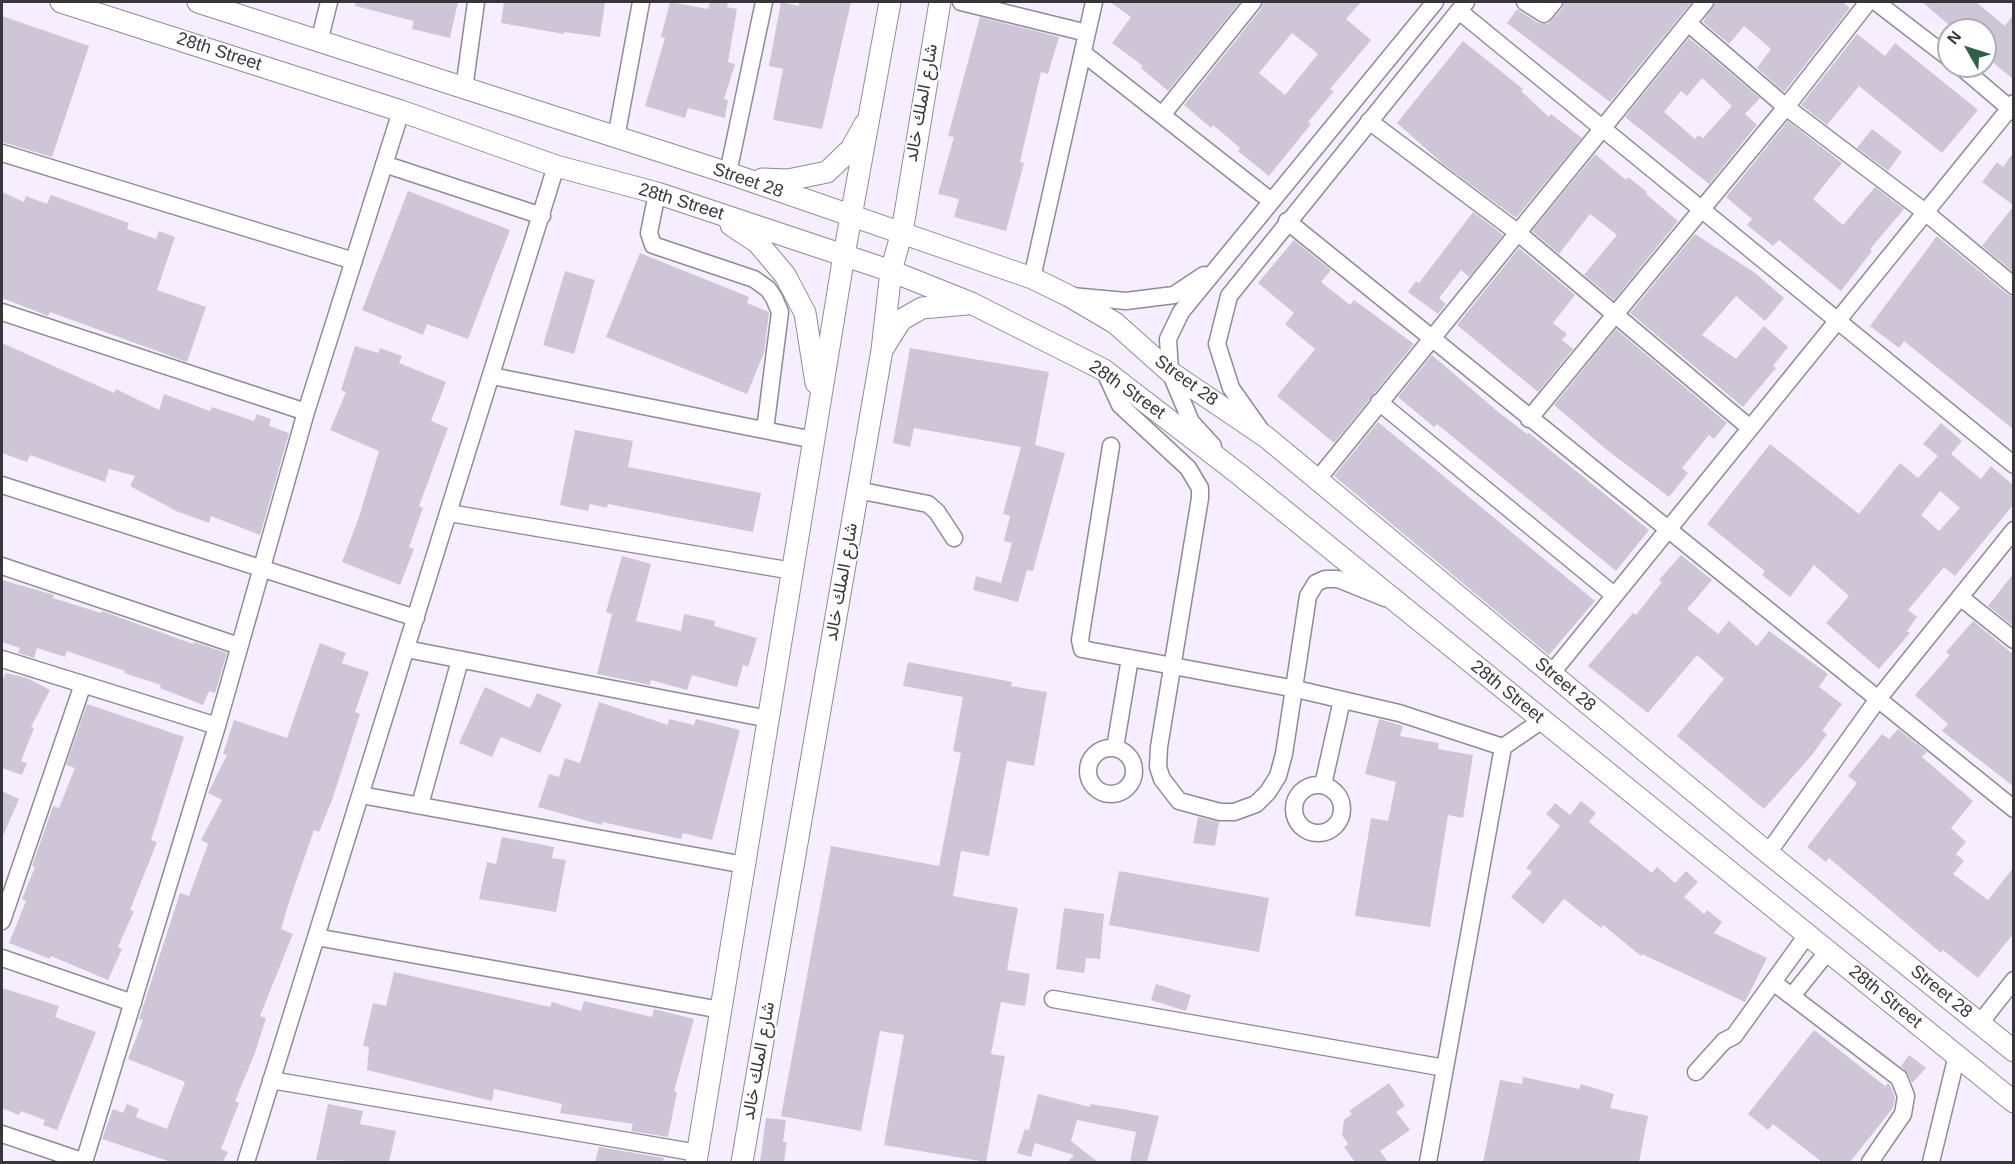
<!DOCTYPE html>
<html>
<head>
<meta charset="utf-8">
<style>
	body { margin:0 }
	#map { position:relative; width:2015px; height:1164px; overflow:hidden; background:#f6eefe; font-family:Helvetica,sans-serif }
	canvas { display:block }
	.frame { position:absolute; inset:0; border:3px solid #38353b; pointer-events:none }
	.north { position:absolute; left:1937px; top:18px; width:60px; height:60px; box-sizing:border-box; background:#fff; border:2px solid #afaeb1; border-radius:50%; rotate:309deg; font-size:16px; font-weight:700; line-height:24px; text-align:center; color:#38353b }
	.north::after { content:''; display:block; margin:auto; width:21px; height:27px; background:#2e6247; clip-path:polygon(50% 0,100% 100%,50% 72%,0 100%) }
</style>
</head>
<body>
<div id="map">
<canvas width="2015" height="1164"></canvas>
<div class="frame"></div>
<div class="north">N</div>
</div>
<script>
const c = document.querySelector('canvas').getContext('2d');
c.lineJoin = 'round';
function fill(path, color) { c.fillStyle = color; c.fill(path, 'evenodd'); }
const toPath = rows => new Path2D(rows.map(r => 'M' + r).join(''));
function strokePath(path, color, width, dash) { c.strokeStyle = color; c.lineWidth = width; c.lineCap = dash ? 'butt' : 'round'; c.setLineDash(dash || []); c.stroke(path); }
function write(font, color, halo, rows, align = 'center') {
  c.font = font + ' Helvetica,Vazirmatn,sans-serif'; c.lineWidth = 4.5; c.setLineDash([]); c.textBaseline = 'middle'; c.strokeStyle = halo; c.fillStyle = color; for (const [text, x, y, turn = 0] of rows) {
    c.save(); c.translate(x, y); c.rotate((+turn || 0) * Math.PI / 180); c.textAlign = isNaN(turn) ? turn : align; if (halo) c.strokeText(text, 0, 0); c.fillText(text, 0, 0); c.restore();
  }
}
fill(toPath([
	[356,2,458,2,450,38,412,29,414,21,355,6],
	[504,2,605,2,600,37,564,32,564,34,501,23],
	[670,2,708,9,710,2,728,2,727,7,737,9,728,62,735,64,724,99,728,100,725,118,688,108,685,118,645,106,665,38,661,37],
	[781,2,799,6,799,2,851,2,822,129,773,120,783,69,769,66],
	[1110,2,1240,2,1168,91,1141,68,1143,66,1112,43,1131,17],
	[1263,2,1361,2,1346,19,1371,40,1330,89,1334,91,1308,122,1311,124,1269,176,1238,151,1240,148,1213,125,1211,128,1184,105,1261,9],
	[1292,33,1318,54,1285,95,1259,73],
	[1564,2,1692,2,1610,102,1507,23,1517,9,1538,23,1548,24,1562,9],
	[1715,2,1842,2,1850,8,1784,92,1757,68,1771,49,1744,26,1729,44,1703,22],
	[1922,2,1976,2,2005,26,2013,15,2013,79,1985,56,1985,30,1955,30],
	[2,16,89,46,52,157,2,142],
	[980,17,1059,37,1048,74,1041,72,1020,162,1024,163,1006,231,954,217,959,199,938,194,954,137,948,136],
	[1857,34,1885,56,1895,43,1978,110,1942,153,1859,86,1827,125,1801,105],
	[1689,38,1760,98,1745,114,1757,125,1709,184,1625,117],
	[1702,78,1732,106,1703,138,1698,135,1695,139,1664,112,1681,91,1687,96],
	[1463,41,1523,89,1521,91,1549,117,1551,114,1582,138,1516,218,1443,164,1397,123],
	[1788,121,1842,163,1813,199,1843,225,1875,187,1904,209,1870,249,1872,251,1841,291,1779,240,1773,246,1747,225,1752,219,1726,197],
	[1872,129,1902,152,1888,171,1857,148],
	[2013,153,2013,205,1982,182,1997,162,2003,167],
	[1595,154,1626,180,1628,177,1647,192,1646,194,1678,221,1614,300,1584,275,1617,235,1590,214,1559,254,1532,231],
	[408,191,510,230,468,339,427,324,423,335,362,310],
	[2,192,24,202,26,196,47,204,51,195,129,223,127,229,156,239,159,231,175,237,157,290,206,307,187,362,50,312,48,316,2,298],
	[2013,207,2013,272,1982,246],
	[1473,212,1503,235,1469,277,1461,270,1439,298,1446,304,1438,314,1408,292,1416,281,1419,283],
	[1695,234,1755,273,1784,298,1765,321,1736,296,1702,335,1736,359,1764,326,1788,347,1773,366,1776,368,1743,407,1630,313],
	[1937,236,2007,294,2013,296,2013,429,1904,341,1899,348,1870,326],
	[1294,240,1331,270,1321,282,1350,305,1354,300,1414,344,1334,443,1277,396,1315,349,1285,324,1294,313,1258,283],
	[1519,248,1575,295,1553,323,1567,334,1562,340,1573,349,1538,392,1457,325],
	[640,253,749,297,747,303,769,312,764,353,747,394,606,337],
	[565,271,595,280,574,354,543,345],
	[1616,329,1727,423,1714,439,1709,435,1682,468,1688,473,1669,497,1607,450,1554,405],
	[2,343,114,393,116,389,159,410,164,394,210,411,212,407,254,421,257,414,271,419,269,426,289,433,260,535,211,516,209,523,176,511,130,486,135,476,109,469,105,482,30,455,27,462,2,453],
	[355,346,378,353,380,348,402,356,399,363,446,382,431,421,448,428,419,506,423,508,409,547,414,549,400,585,342,562,358,520,379,451,330,430,346,392,341,390],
	[910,348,1049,372,1035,445,1065,453,1033,571,1027,570,1018,602,973,590,976,576,1001,583,1012,543,1004,541,1010,516,1003,514,1021,447,914,428,910,447,893,443],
	[1432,355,1497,411,1527,434,1529,433,1649,530,1616,571,1437,424,1434,427,1398,397],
	[1378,422,1595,601,1549,655,1334,476],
	[1941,423,1962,441,1951,454,1981,479,1991,466,2013,485,2013,505,1955,576,1944,567,1908,610,1917,617,1907,631,1910,633,1879,669,1826,623,1849,596,1814,565,1790,597,1762,575,1765,571,1707,524,1770,444,1859,514,1900,463,1918,478,1938,456,1923,444],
	[1940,491,1960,508,1939,531,1921,515],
	[575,430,633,441,628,467,761,493,753,532,608,504,607,508,590,504,588,511,560,505],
	[1681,555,1712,580,1687,609,1718,634,1729,621,1757,646,1769,631,1828,674,1819,687,1842,704,1822,731,1827,734,1812,755,1764,809,1677,736,1724,679,1697,655,1648,713,1588,666,1633,613,1636,615,1662,582,1659,580],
	[622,556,651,564,636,621,681,631,684,614,715,621,714,626,757,638,748,667,743,665,737,687,692,675,687,690,651,680,650,685,597,674,612,614,606,612],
	[2013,574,2013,626,1988,606],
	[2,580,51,594,54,595,53,598,101,613,102,611,193,644,194,642,227,653,215,693,209,691,203,705,160,688,161,685,124,673,125,671,67,651,65,657,37,648,34,658,18,653,20,648,2,642],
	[1973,621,2013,654,2013,786,1942,731,1948,724,1915,695,1950,655,1946,652],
	[320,643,346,653,342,663,369,672,355,712,360,714,332,800,319,832,314,830,288,905,281,929,293,934,260,1016,266,1018,255,1053,235,1101,239,1103,221,1149,228,1152,223,1162,171,1162,102,1139,113,1109,123,1113,127,1104,139,1109,136,1117,167,1129,185,1082,128,1059,143,1020,139,1019,180,893,189,896,208,844,201,840,222,800,208,793,227,755,223,754,234,720,287,738],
	[908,662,1012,682,1011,686,1047,692,1034,766,1007,761,989,856,961,851,953,896,1018,908,1007,970,1030,974,1025,1006,1001,1002,991,1054,1005,1056,986,1162,884,1145,904,1035,880,1031,861,1131,781,1116,831,846,939,866,961,753,953,751,963,697,903,686],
	[6,673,27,678,50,690,31,727,34,728,21,761,27,763,22,775,2,768,2,681],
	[485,687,530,708,537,693,562,704,540,753,501,737,492,757,459,743],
	[599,702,668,725,669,719,694,725,696,719,740,730,712,840,683,833,681,839,602,822,602,825,538,807,549,774,559,777,565,758,580,763],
	[87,704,184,737,151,840,157,842,130,910,134,911,118,947,122,949,108,980,51,956,50,959,9,943,26,901,22,899,35,867,32,866,53,806,59,808,75,768,66,765],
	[1379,719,1403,726,1400,736,1439,743,1438,749,1473,755,1463,818,1448,815,1430,927,1355,916,1371,818,1388,821,1396,782,1365,774],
	[1898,729,1927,752,1922,757,1973,801,1951,828,1966,842,1956,854,1964,861,1953,874,1988,900,2013,868,2013,934,1978,978,1943,950,1941,953,1829,858,1826,862,1807,847,1857,783,1848,776,1882,734,1889,739],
	[2,791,19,799,2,838],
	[1581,801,1596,813,1589,822,1652,873,1657,867,1675,883,1686,871,1698,882,1684,897,1704,914,1707,910,1722,922,1714,933,1767,958,1745,1002,1642,954,1641,956,1603,925,1601,928,1564,899,1543,924,1511,897,1532,872,1526,868,1560,826,1546,814,1555,803,1570,815],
	[1198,817,1219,822,1215,846,1193,843],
	[502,837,554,847,552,858,566,860,556,912,479,899,487,862,496,864],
	[1119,871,1269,898,1259,952,1109,925],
	[1064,908,1104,914,1100,959,1086,958,1084,973,1056,969],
	[394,972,550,1007,552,1002,581,1011,584,1001,652,1017,654,1009,694,1019,674,1091,677,1092,668,1137,631,1131,633,1124,560,1113,562,1104,494,1089,492,1101,367,1070,369,1047,363,1046,373,1003,386,1006],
	[1156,984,1191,995,1186,1011,1151,1000],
	[2,988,59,1006,55,1017,96,1032,57,1130,43,1125,45,1120,21,1111,19,1115,2,1108],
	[1814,1030,1885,1086,1888,1083,1890,1085,1895,1097,1893,1108,1850,1162,1822,1162,1773,1124,1768,1130,1748,1114],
	[1909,1055,1926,1068,1912,1083,1908,1074,1901,1066],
	[1523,1077,1579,1089,1581,1084,1614,1094,1610,1108,1648,1116,1639,1162,1483,1162,1500,1080,1522,1084],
	[1389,1083,1405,1106,1396,1112,1410,1130,1380,1151,1388,1162,1355,1162,1344,1147,1348,1144,1342,1135,1344,1120,1352,1114,1349,1111],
	[1038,1094,1090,1107,1090,1104,1123,1109,1159,1116,1147,1162,1130,1162,1136,1132,1077,1120,1071,1141,1098,1162,1068,1162,1074,1155,1035,1143,1031,1157,1017,1153,1025,1129,1029,1130],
	[328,1104,363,1111,360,1124,396,1131,389,1162,316,1160],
	[766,1118,786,1120,783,1142,787,1142,784,1162,760,1162],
	[599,1147,664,1158,663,1162,595,1162]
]), '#cec6d6');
const minor = toPath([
	[961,2,1087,33],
	[1525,2,1544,14,1554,2],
	[1876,2,1949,58],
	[1459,11,2014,465],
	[1688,23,1786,107,1925,212,2014,286],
	[319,42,329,2],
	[1083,53,1271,201],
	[1960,66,2014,112],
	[464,89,476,2],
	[1162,115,1253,2],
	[1369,121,1517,232,1750,428],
	[616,138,641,2],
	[2,153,354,261],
	[384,164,542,216],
	[728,173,764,2],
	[657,193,649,233,653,245,754,279,768,289,774,298,780,312,765,430],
	[1287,221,2014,809],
	[1032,278,1094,2],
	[1071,296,1126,301,1174,295,1204,275],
	[2,312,306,412],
	[1104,370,1120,405,1188,468,1200,488,1200,498,1159,747,1158,767,1162,779,1179,801,1220,812,1234,812,1256,804,1268,792,1278,776,1284,754,1308,596,1316,583,1325,579,1338,579,1385,598],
	[492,376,814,440],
	[1379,402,1614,595],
	[1529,419,1786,107,1868,2],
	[1260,429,1231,388,1217,344,1229,296,1466,2],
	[1111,446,1080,640,1082,649,1296,689,1399,713,1503,747],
	[1213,446,1191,422,1170,372,1168,339,1181,312,1435,2],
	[1318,479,1705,2],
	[2,485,416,618],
	[857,490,928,504,937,512,954,538],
	[449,513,793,571],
	[2,566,239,646],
	[1960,597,2014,640],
	[406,649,769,719],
	[2,659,217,726,84,1162],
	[1551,674,2014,103],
	[217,726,306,412,401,111],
	'1088 771a23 23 0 1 1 46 0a23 23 0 1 1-46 0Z',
	[1115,748,1130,658],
	[1323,785,1342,700],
	'1294 809a24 24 0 1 1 48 0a24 24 0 1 1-48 0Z',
	[361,795,745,865],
	[420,805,460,660],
	[1768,853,1878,699,2014,530],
	[2,921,83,684],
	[316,937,721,1010],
	[2,958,133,1003],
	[1773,982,1899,1078,1906,1096,1903,1114,1870,1162],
	[1792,996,1828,951],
	[1053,999,1445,1068],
	[1980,1023,2014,980],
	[1696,1072,1724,1041,1734,1036,1807,935],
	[271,1080,698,1153],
	[2,1134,85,1162],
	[246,1162,556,166],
	[1428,1162,1503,747,1541,721],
	[1931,1162,1957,1055]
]);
const major = toPath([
	[61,2,401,111,556,166,657,193,891,271,971,303,1104,370,1240,475,2014,1102],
	[198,2,728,173,1032,278,1069,296,1115,323,1170,372,1266,437,1768,853,2014,1051],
	[762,179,788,180,827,172,851,149,865,124],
	[731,225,758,243,785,275,805,313,816,383],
	[884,347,901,320,922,308,967,304],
	[696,1162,844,255,890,2],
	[742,1162,882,350,891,271,902,232,940,2]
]);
strokePath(minor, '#918998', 19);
strokePath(major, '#918998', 23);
strokePath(minor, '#fff', 16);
strokePath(major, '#fff', 21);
write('18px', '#38353b', '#fff', [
	["28th Street",219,52,18],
	["شارع الملك خالد",922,103,-80],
	["Street 28",748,181,19],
	["28th Street",681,202,17],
	["Street 28",1186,381,36],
	["28th Street",1127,390,35],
	["شارع الملك خالد",842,582,-80],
	["Street 28",1565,685,40],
	["28th Street",1507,692,39],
	["Street 28",1941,992,39],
	["28th Street",1885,997,39],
	["شارع الملك خالد",759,1061,-80]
]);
</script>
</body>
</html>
